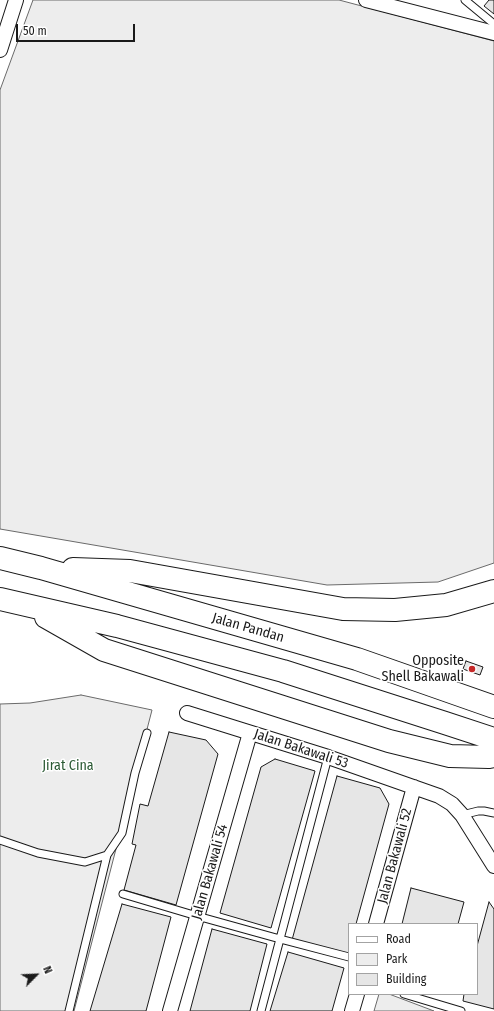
<!DOCTYPE html>
<html>
<head>
<meta charset="utf-8">
<style>
	body { margin:0 }
	#map { position:relative; width:494px; height:1011px; overflow:hidden; background:#fff; font-family:"Fira Sans Condensed",sans-serif }
	canvas { display:block }
	.legend { position:absolute; left:348px; top:923px; width:130px; height:72px; box-sizing:border-box; background:#fff; border:1px solid #a3a3a3; margin:0; padding:5px 7px; list-style:none; font-size:12px; color:#1a1a1a }
	.legend li { display:flex; align-items:center; gap:8px; height:20px }
	.legend b { width:20px; border:1px solid #a3a3a3 }
	.north { position:absolute; left:16px; top:955px; width:40px; height:40px; -webkit-text-stroke:3px #fff; paint-order:stroke; rotate:66deg; font-size:11px; font-weight:700; line-height:16px; text-align:center; color:#1a1a1a }
	.north::after { content:''; display:block; margin:auto; width:14px; height:18px; background:#1a1a1a; clip-path:polygon(50% 0,100% 100%,50% 72%,0 100%) }
	.scale { position:absolute; left:16px; top:24px; width:119px; height:18px; box-sizing:border-box; border:2px solid #1a1a1a; border-top:0; padding-left:5px; font-size:12px; line-height:14px; white-space:nowrap; color:#1a1a1a; -webkit-text-stroke:3px #fff; paint-order:stroke }
</style>
</head>
<body>
<div id="map">
<canvas width="494" height="1011"></canvas>
<ul class="legend">
<li><b style="height:5px;background:#fff"></b>Road</li>
<li><b style="height:11px;background:#ededed"></b>Park</li>
<li><b style="height:11px;background:#e6e6e6"></b>Building</li>
</ul>
<div class="north">N</div>
<div class="scale">50 m</div>
</div>
<script>
const c = document.querySelector('canvas').getContext('2d');
c.lineJoin = 'round';
function fill(path, color) { c.fillStyle = color; c.fill(path, 'evenodd'); }
const toPath = rows => new Path2D(rows.map(r => 'M' + r).join(''));
function strokePath(path, color, width, dash) { c.strokeStyle = color; c.lineWidth = width; c.lineCap = dash ? 'butt' : 'round'; c.setLineDash(dash || []); c.stroke(path); }
function write(font, color, halo, rows, align = 'center') {
  c.font = font + ' "Fira Sans Condensed",sans-serif'; c.lineWidth = 3; c.setLineDash([]); c.textBaseline = 'middle'; c.strokeStyle = halo; c.fillStyle = color; for (const [text, x, y, turn = 0] of rows) {
    c.save(); c.translate(x, y); c.rotate((+turn || 0) * Math.PI / 180); c.textAlign = isNaN(turn) ? turn : align; if (halo) c.strokeText(text, 0, 0); c.fillText(text, 0, 0); c.restore();
  }
}
const green = toPath([
	[33,0,339,0,494,41,494,563,438,582,327,585,0,529,0,90,33,0],
	[81,695,152,710,74,1011,0,1011,0,704,30,703,81,695],
	[379,994,389,994,434,1011,374,1011,379,994]
]);
fill(green, '#ededed');
strokePath(green, '#6a6a6a', 1);
const building = toPath([
	[489,0,494,0,494,14,484,6,489,0],
	[466,661,483,667,480,675,463,669,466,661],
	[169,732,206,740,218,754,176,905,124,890,136,845,132,844,140,804,148,806,169,732],
	[275,759,315,771,271,928,220,913,261,767,275,759],
	[337,776,380,788,389,804,356,924,349,924,349,950,348,955,292,940,337,776],
	[411,888,464,902,458,924,402,924,411,888],
	[489,902,494,909,494,1009,463,1001,464,994,477,994,477,946,489,902],
	[122,904,171,917,146,1011,90,1011,122,904],
	[212,929,267,944,250,1011,190,1011,212,929],
	[288,952,344,968,332,1011,270,1011,288,952]
]);
fill(building, '#e6e6e6');
strokePath(building, '#1a1a1a', 1);
const lane = toPath([
	[465,0,494,24],
	[462,815,478,811,484,811,494,813],
	[0,840,38,853,85,862,107,855,122,833,135,773,147,733],
	[123,894,197,916,280,939,349,957],
	[404,994,461,1011],
	[69,1011,107,855],
	[261,1011,328,757]
]);
const street = toPath([
	[366,0,494,33],
	[0,50,16,0],
	[187,713,328,757,439,796,452,804,462,815,494,866],
	[376,924,414,787],
	[170,1011,250,733],
	[352,1011,357,994]
]);
const highway = toPath([
	[0,558,41,568,357,659,494,707],
	[73,569,130,571,343,609,395,610,446,605,494,591],
	[0,599,117,626,283,671,445,723,494,739],
	[46,617,104,650,389,741,450,756,489,757,494,756]
]);
strokePath(lane, '#1a1a1a', 9);
strokePath(street, '#1a1a1a', 16);
strokePath(highway, '#1a1a1a', 24);
strokePath(lane, '#fff', 7);
strokePath(street, '#fff', 14);
strokePath(highway, '#fff', 22);
for (const [x, y, r, color] of [
	[472,669,4,"#c62828"]
]) { const dot = new Path2D(); dot.arc(x, y, r, 0, 2 * Math.PI); c.fillStyle = color; c.fill(dot); strokePath(dot, '#fff', 1.5); }
write('14px', '#1a1a1a', '#fff', [
	["Jalan Pandan",248,628,16],
	["Jalan Bakawali 53",301,749,18],
	["Jalan Bakawali 52",395,856,-75],
	["Jalan Bakawali 54",210,872,-74]
]);
write('14px', '#1a1a1a', '#fff', [
	["Opposite",464,661],
	["Shell Bakawali",464,677]
], 'right');
write('14px', '#2b5a34', '#fff', [
	["Jirat Cina",68,766]
]);
</script>
</body>
</html>
